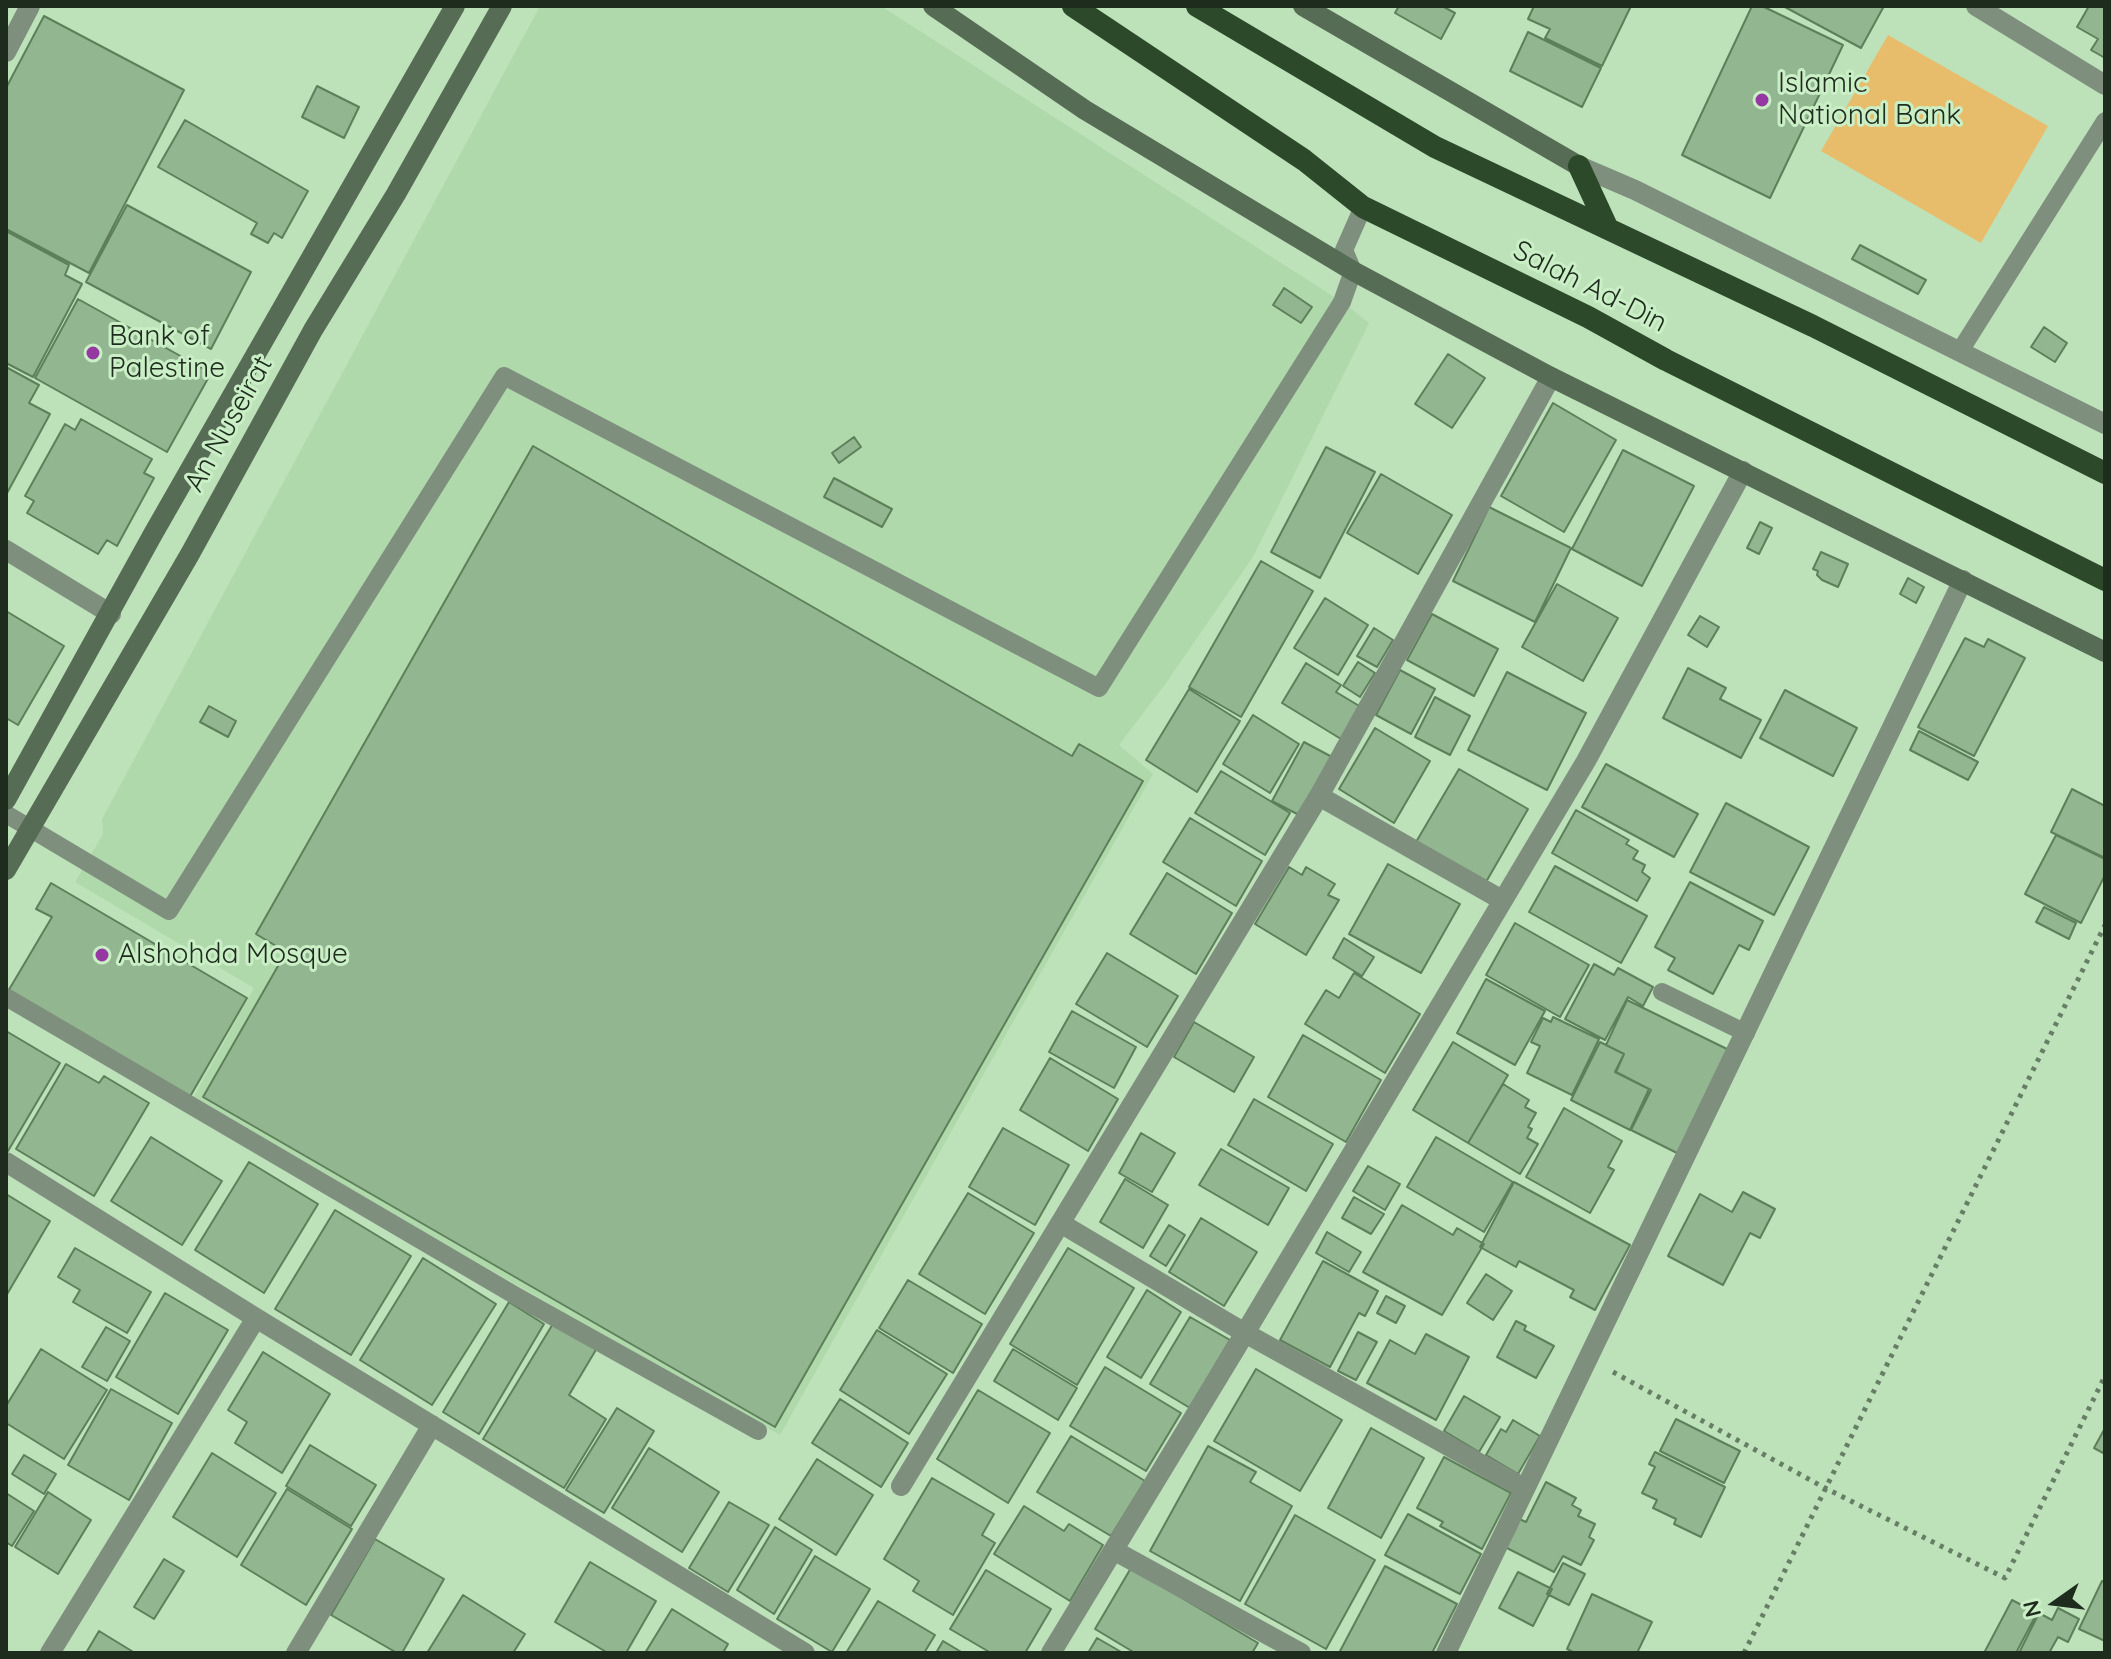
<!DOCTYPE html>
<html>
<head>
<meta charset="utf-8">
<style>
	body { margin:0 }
	#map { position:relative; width:2111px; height:1659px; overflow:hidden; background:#bde2ba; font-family:Quicksand,sans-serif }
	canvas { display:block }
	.frame { position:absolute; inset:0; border:8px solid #1e2c1d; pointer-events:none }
	.north { position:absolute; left:2015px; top:1563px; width:80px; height:80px; -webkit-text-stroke:6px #caefc6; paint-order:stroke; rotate:256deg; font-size:22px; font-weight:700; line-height:32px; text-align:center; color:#1e2c1d }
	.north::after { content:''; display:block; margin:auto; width:28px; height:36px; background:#1e2c1d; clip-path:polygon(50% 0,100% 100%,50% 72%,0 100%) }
</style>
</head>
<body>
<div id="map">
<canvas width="2111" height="1659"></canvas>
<div class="frame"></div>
<div class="north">N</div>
</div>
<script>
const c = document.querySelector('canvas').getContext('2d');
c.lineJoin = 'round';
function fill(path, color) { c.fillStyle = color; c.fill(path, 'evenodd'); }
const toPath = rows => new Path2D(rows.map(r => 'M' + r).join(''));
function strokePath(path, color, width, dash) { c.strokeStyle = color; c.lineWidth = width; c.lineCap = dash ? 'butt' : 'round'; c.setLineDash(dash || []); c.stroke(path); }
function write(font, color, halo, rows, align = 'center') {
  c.font = font + ' Quicksand,sans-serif'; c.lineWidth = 6; c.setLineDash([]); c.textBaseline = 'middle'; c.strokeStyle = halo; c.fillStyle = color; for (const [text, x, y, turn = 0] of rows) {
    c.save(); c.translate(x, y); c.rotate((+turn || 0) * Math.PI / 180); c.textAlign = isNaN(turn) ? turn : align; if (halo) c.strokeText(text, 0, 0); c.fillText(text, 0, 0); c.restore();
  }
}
fill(toPath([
	[540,6,881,6,1342,302,1369,323,1253,557,1166,683,1119,745,1153,774,780,1435,192,1100,254,988,75,882,103,834,102,819]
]), '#afd9ab');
fill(toPath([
	[1888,35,2048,126,1981,243,1821,151]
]), '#e7bd6b');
const building = toPath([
	[1399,6,1442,6,1455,13,1441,39,1395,13,1399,6],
	[1534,6,1631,6,1602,66,1545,38,1550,29,1528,19,1534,6],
	[1752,6,1762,6,1843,45,1770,198,1682,155,1752,6],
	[1783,6,1884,6,1861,48,1783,6],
	[2089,6,2105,6,2105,58,2091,50,2098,39,2077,27,2089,6],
	[44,16,184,90,89,273,6,229,6,88,44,16],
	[1528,32,1601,68,1582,107,1510,71,1528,32],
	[317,86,359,107,344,138,302,117,317,86],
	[185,120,308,191,282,238,274,233,268,243,251,234,257,223,158,167,185,120],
	[127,205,251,272,211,349,86,282,127,205],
	[6,231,69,265,65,275,82,284,33,377,6,363,6,231],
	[1860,245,1926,280,1918,294,1852,259,1860,245],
	[1284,288,1312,307,1301,323,1273,305,1284,288],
	[78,299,211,373,167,452,35,378,78,299],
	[2044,327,2067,343,2055,362,2031,347,2044,327],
	[1448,354,1485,378,1452,428,1415,404,1448,354],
	[6,367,39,385,29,403,50,414,6,495,6,367],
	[1553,403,1616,440,1564,532,1501,496,1553,403],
	[81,419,152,459,144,473,154,478,117,546,107,540,98,554,27,513,34,501,25,496,65,424,75,430,81,419],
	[854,437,861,447,839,463,832,453,854,437],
	[533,446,1072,756,1079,744,1143,781,775,1427,203,1097,286,952,256,934,533,446],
	[1326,447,1375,472,1320,578,1271,552,1326,447],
	[1623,450,1694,486,1642,586,1572,549,1623,450],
	[1381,474,1452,515,1418,574,1347,533,1381,474],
	[834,478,892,509,882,527,824,497,834,478],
	[1489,507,1571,548,1535,622,1453,581,1489,507],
	[1760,522,1772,528,1759,554,1747,548,1760,522],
	[1821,552,1848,564,1838,587,1822,580,1817,575,1818,571,1813,569,1821,552],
	[1261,561,1313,591,1241,717,1189,687,1261,561],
	[1908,578,1924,587,1916,603,1900,594,1908,578],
	[1557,584,1618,618,1583,681,1522,647,1557,584],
	[1325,598,1368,625,1338,675,1294,648,1325,598],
	[6,611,64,646,18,725,6,718,6,611],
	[1432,614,1498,649,1474,696,1407,660,1432,614],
	[1700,616,1719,627,1707,647,1688,635,1700,616],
	[1374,628,1393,640,1377,667,1357,656,1374,628],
	[1965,638,1984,647,1988,639,2025,658,1974,756,1918,727,1965,638],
	[1358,662,1375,673,1360,697,1343,686,1358,662],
	[1306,663,1341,685,1336,692,1361,707,1341,739,1282,703,1306,663],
	[1688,668,1726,688,1720,699,1761,720,1741,758,1663,718,1688,668],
	[1400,670,1435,689,1411,734,1376,715,1400,670],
	[1507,672,1586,713,1547,790,1468,750,1507,672],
	[1189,689,1240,721,1197,792,1146,760,1189,689],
	[1785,690,1857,728,1833,776,1760,738,1785,690],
	[1435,697,1470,716,1450,755,1415,737,1435,697],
	[209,706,236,721,228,737,200,722,209,706],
	[1253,715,1299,744,1270,793,1223,764,1253,715],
	[1375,728,1430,761,1394,823,1339,789,1375,728],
	[1919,731,1978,762,1968,780,1910,750,1919,731],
	[1304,742,1332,757,1301,816,1272,801,1304,742],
	[1606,764,1698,814,1674,857,1582,807,1606,764],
	[1459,769,1528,809,1486,882,1416,842,1459,769],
	[1221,771,1290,813,1265,855,1195,813,1221,771],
	[2072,789,2105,806,2105,858,2051,832,2072,789],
	[1726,803,1809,847,1774,915,1690,872,1726,803],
	[1576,810,1629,840,1626,844,1638,851,1633,859,1645,865,1642,872,1650,878,1637,901,1552,853,1576,810],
	[1190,818,1262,861,1236,906,1163,862,1190,818],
	[2056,835,2105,859,2105,875,2081,923,2025,894,2056,835],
	[1388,864,1460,904,1421,973,1349,934,1388,864],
	[1555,866,1647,916,1621,963,1529,912,1555,866],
	[1289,867,1302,875,1306,867,1335,884,1328,895,1339,900,1306,955,1255,924,1289,867],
	[1167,873,1232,913,1196,974,1130,934,1167,873],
	[1690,882,1763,921,1749,950,1739,945,1713,994,1668,970,1675,958,1655,947,1690,882],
	[51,883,247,998,188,1100,7,993,52,917,36,909,51,883],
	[2044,907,2076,923,2069,939,2036,922,2044,907],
	[1515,923,1589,965,1560,1017,1486,975,1515,923],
	[1344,938,1374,957,1362,976,1333,958,1344,938],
	[1107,953,1178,996,1147,1047,1076,1004,1107,953],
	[1594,964,1614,975,1618,968,1653,987,1643,1006,1628,997,1605,1040,1565,1019,1594,964],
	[1354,973,1420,1014,1385,1073,1305,1024,1326,990,1339,998,1354,973],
	[1486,979,1545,1011,1515,1065,1457,1033,1486,979],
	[1627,1000,1729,1050,1681,1155,1631,1130,1651,1090,1616,1072,1624,1054,1606,1045,1627,1000],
	[1072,1011,1136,1047,1114,1088,1049,1052,1072,1011],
	[1553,1017,1599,1039,1572,1095,1527,1073,1540,1046,1531,1042,1543,1018,1551,1022,1553,1017],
	[1194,1022,1254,1057,1234,1092,1174,1057,1194,1022],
	[6,1031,60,1063,8,1151,6,1149,6,1031],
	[1303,1035,1381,1080,1346,1142,1268,1097,1303,1035],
	[1453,1042,1508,1075,1468,1143,1413,1110,1453,1042],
	[1600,1042,1624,1054,1615,1072,1649,1089,1630,1130,1571,1100,1600,1042],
	[1050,1058,1118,1099,1088,1151,1020,1110,1050,1058],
	[66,1064,99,1083,104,1076,149,1103,94,1196,16,1149,66,1064],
	[1503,1084,1529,1100,1525,1107,1536,1113,1528,1127,1532,1129,1527,1138,1538,1144,1520,1174,1468,1143,1503,1084],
	[1254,1099,1333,1144,1306,1191,1228,1145,1254,1099],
	[1564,1108,1622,1141,1608,1167,1614,1170,1590,1213,1526,1177,1564,1108],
	[1003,1128,1069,1165,1035,1225,969,1187,1003,1128],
	[1141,1133,1175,1153,1152,1192,1119,1173,1141,1133],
	[151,1137,222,1181,182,1245,111,1201,151,1137],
	[1436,1137,1513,1182,1484,1232,1407,1187,1436,1137],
	[1221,1149,1289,1188,1268,1225,1199,1185,1221,1149],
	[249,1162,318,1204,264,1293,195,1250,249,1162],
	[1368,1166,1400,1184,1385,1210,1353,1191,1368,1166],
	[1125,1179,1168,1205,1143,1248,1100,1222,1125,1179],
	[1514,1182,1630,1245,1595,1310,1570,1297,1574,1290,1519,1261,1516,1267,1480,1247,1514,1182],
	[1743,1192,1775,1209,1760,1238,1750,1233,1723,1285,1668,1256,1700,1194,1732,1212,1743,1192],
	[968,1193,1034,1233,985,1314,919,1274,968,1193],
	[6,1194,50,1221,6,1296,6,1194],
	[1354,1197,1384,1214,1371,1234,1342,1218,1354,1197],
	[1402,1205,1453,1235,1457,1228,1484,1244,1442,1315,1363,1272,1402,1205],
	[335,1210,411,1256,351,1355,275,1309,335,1210],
	[1201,1218,1257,1252,1224,1306,1169,1272,1201,1218],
	[1169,1225,1185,1235,1166,1266,1150,1256,1169,1225],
	[1327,1232,1361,1252,1349,1272,1316,1253,1327,1232],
	[75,1248,151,1292,127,1333,73,1302,80,1290,58,1277,75,1248],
	[1068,1248,1134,1288,1077,1385,1010,1344,1068,1248],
	[423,1258,496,1304,432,1405,360,1360,423,1258],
	[1323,1261,1378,1291,1365,1316,1359,1313,1330,1367,1280,1340,1323,1261],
	[1486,1274,1512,1291,1493,1320,1467,1303,1486,1274],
	[908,1280,982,1324,953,1373,879,1328,908,1280],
	[1147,1290,1181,1312,1141,1378,1107,1357,1147,1290],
	[165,1293,228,1330,178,1414,116,1377,165,1293],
	[1386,1296,1405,1306,1396,1323,1377,1313,1386,1296],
	[509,1302,544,1324,479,1434,443,1412,509,1302],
	[1190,1317,1230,1340,1190,1408,1150,1384,1190,1317],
	[1516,1321,1526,1326,1524,1330,1554,1346,1536,1378,1497,1357,1516,1321],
	[554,1322,597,1348,569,1395,606,1419,564,1488,483,1439,554,1322],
	[106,1327,130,1341,107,1381,82,1367,106,1327],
	[877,1330,947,1374,909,1434,840,1390,877,1330],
	[1358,1332,1377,1342,1356,1380,1338,1371,1358,1332],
	[1426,1334,1469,1357,1436,1420,1367,1383,1390,1340,1415,1354,1426,1334],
	[41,1349,107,1390,64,1459,6,1423,6,1406,41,1349],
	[1013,1349,1077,1388,1058,1420,994,1381,1013,1349],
	[263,1352,330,1394,282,1473,235,1443,247,1422,228,1410,263,1352],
	[1105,1367,1181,1413,1146,1471,1070,1426,1105,1367],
	[1256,1369,1342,1420,1300,1491,1214,1441,1256,1369],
	[111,1389,172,1423,129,1500,68,1465,111,1389],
	[978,1390,1050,1433,1008,1503,937,1459,978,1390],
	[1464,1396,1500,1417,1479,1452,1444,1431,1464,1396],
	[840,1399,908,1443,881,1487,812,1443,840,1399],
	[617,1408,654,1431,604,1513,566,1490,617,1408],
	[1676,1419,1740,1451,1724,1483,1660,1451,1676,1419],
	[1513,1420,1540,1436,1518,1474,1486,1455,1501,1429,1506,1432,1513,1420],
	[1371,1428,1424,1458,1381,1538,1328,1508,1371,1428],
	[2105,1428,2105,1454,2094,1448,2105,1428],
	[1071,1436,1145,1481,1111,1536,1037,1492,1071,1436],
	[310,1445,376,1485,351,1526,286,1486,310,1445],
	[1208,1446,1256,1472,1250,1482,1292,1506,1240,1601,1150,1551,1208,1446],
	[649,1448,719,1492,682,1552,612,1508,649,1448],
	[1655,1452,1725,1487,1701,1537,1674,1524,1676,1519,1653,1508,1657,1500,1642,1493,1655,1467,1649,1464,1655,1452],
	[212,1453,276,1493,237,1557,173,1517,212,1453],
	[24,1455,56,1474,44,1494,12,1474,24,1455],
	[1444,1457,1511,1493,1482,1549,1440,1526,1443,1522,1417,1508,1444,1457],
	[817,1459,873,1495,836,1555,779,1519,817,1459],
	[932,1478,994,1514,982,1535,995,1543,953,1615,913,1591,919,1581,884,1559,932,1478],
	[1546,1482,1576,1498,1572,1505,1581,1510,1578,1516,1595,1524,1589,1537,1594,1540,1581,1565,1563,1556,1554,1572,1501,1545,1515,1517,1526,1522,1546,1482],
	[287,1489,352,1529,306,1605,241,1565,287,1489],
	[48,1492,91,1520,58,1574,15,1547,48,1492],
	[6,1493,34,1511,12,1546,6,1542,6,1493],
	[729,1502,769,1525,728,1592,689,1568,729,1502],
	[1024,1506,1064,1531,1069,1524,1103,1545,1070,1601,994,1554,1024,1506],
	[1408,1514,1481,1554,1460,1594,1385,1555,1408,1514],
	[1295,1515,1375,1560,1326,1649,1245,1604,1295,1515],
	[775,1527,812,1550,774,1614,737,1590,775,1527],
	[375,1539,444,1579,402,1653,397,1653,331,1615,375,1539],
	[815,1556,870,1589,832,1652,777,1619,815,1556],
	[164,1559,184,1571,154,1619,134,1607,164,1559],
	[590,1562,656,1601,626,1653,608,1653,555,1622,590,1562],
	[1563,1563,1585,1574,1569,1605,1547,1594,1563,1563],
	[1385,1566,1457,1604,1432,1653,1339,1653,1385,1566],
	[1131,1568,1258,1643,1252,1653,1135,1653,1095,1629,1131,1568],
	[986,1570,1051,1609,1025,1653,991,1653,950,1629,986,1570],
	[1518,1572,1552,1589,1533,1626,1499,1608,1518,1572],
	[2102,1581,2105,1582,2105,1641,2079,1629,2102,1581],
	[1592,1594,1652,1622,1637,1653,1575,1653,1567,1649,1592,1594],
	[463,1595,525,1634,513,1653,427,1653,463,1595],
	[2012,1600,2037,1613,2016,1653,1984,1653,2012,1600],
	[878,1601,935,1635,924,1653,846,1653,878,1601],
	[2058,1608,2079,1619,2068,1642,2058,1637,2049,1653,2019,1653,2039,1613,2052,1620,2058,1608],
	[672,1609,728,1644,723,1653,645,1653,672,1609],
	[99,1631,135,1653,86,1653,99,1631],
	[1097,1638,1123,1653,1088,1653,1097,1638],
	[943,1641,963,1653,936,1653,943,1641]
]);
fill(building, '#92b68f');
strokePath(building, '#5d7f5a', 2);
strokePath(toPath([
	[1613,1372,1825,1488,2005,1578,2105,1376],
	[1744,1653,2105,925]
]), '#667f64', 5, [4, 6]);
strokePath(toPath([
	[1960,351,2105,121],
	[6,814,169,911,504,376,1099,688,1342,302,1353,271,1344,250,1363,207],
	[1662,992,1746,1033],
	[6,997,516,1296,758,1431]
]), '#7f8f7e', 18);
strokePath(toPath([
	[1976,6,2105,85],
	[6,52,30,6],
	[6,550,111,614],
	[1319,796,1502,900],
	[6,1162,256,1318,805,1653],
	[1062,1224,1245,1333,1524,1488],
	[901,1486,1319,796,1551,377],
	[1115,1551,1301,1653],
	[50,1653,256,1318],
	[296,1653,432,1425],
	[1051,1653,1245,1333,1586,761,1743,471],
	[1446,1653,1963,580]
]), '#7f8f7e', 20);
strokePath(toPath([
	[1579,166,1635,190,2105,424]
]), '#7f8f7e', 20);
strokePath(toPath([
	[933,6,1085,110,1353,271,1551,377,2105,652],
	[1303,6,1579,166],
	[6,800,153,534,455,6],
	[6,870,190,554,313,330,396,194,502,6]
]), '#566c54', 20);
strokePath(toPath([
	[1073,6,1304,160,1363,207,1588,317,1666,360,2105,580],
	[1197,6,1435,147,1813,326,2105,473],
	[1579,166,1608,229]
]), '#2c4a2a', 22);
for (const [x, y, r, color] of [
	[1762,100,8,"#9538a2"],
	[93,353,8,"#9538a2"],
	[102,955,8,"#9538a2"]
]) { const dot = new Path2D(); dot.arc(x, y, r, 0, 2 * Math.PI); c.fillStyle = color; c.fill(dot); strokePath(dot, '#caefc6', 3); }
write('28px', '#1e2c1d', '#caefc6', [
	["Islamic",1778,84],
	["National Bank",1778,116],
	["Bank of",109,337],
	["Palestine",109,369],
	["Alshohda Mosque",118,955]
], 'left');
write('28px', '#1e2c1d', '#caefc6', [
	["Salah Ad-Din",1590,287,27],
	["An Nuseirat",229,424,-61]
]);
</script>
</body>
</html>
